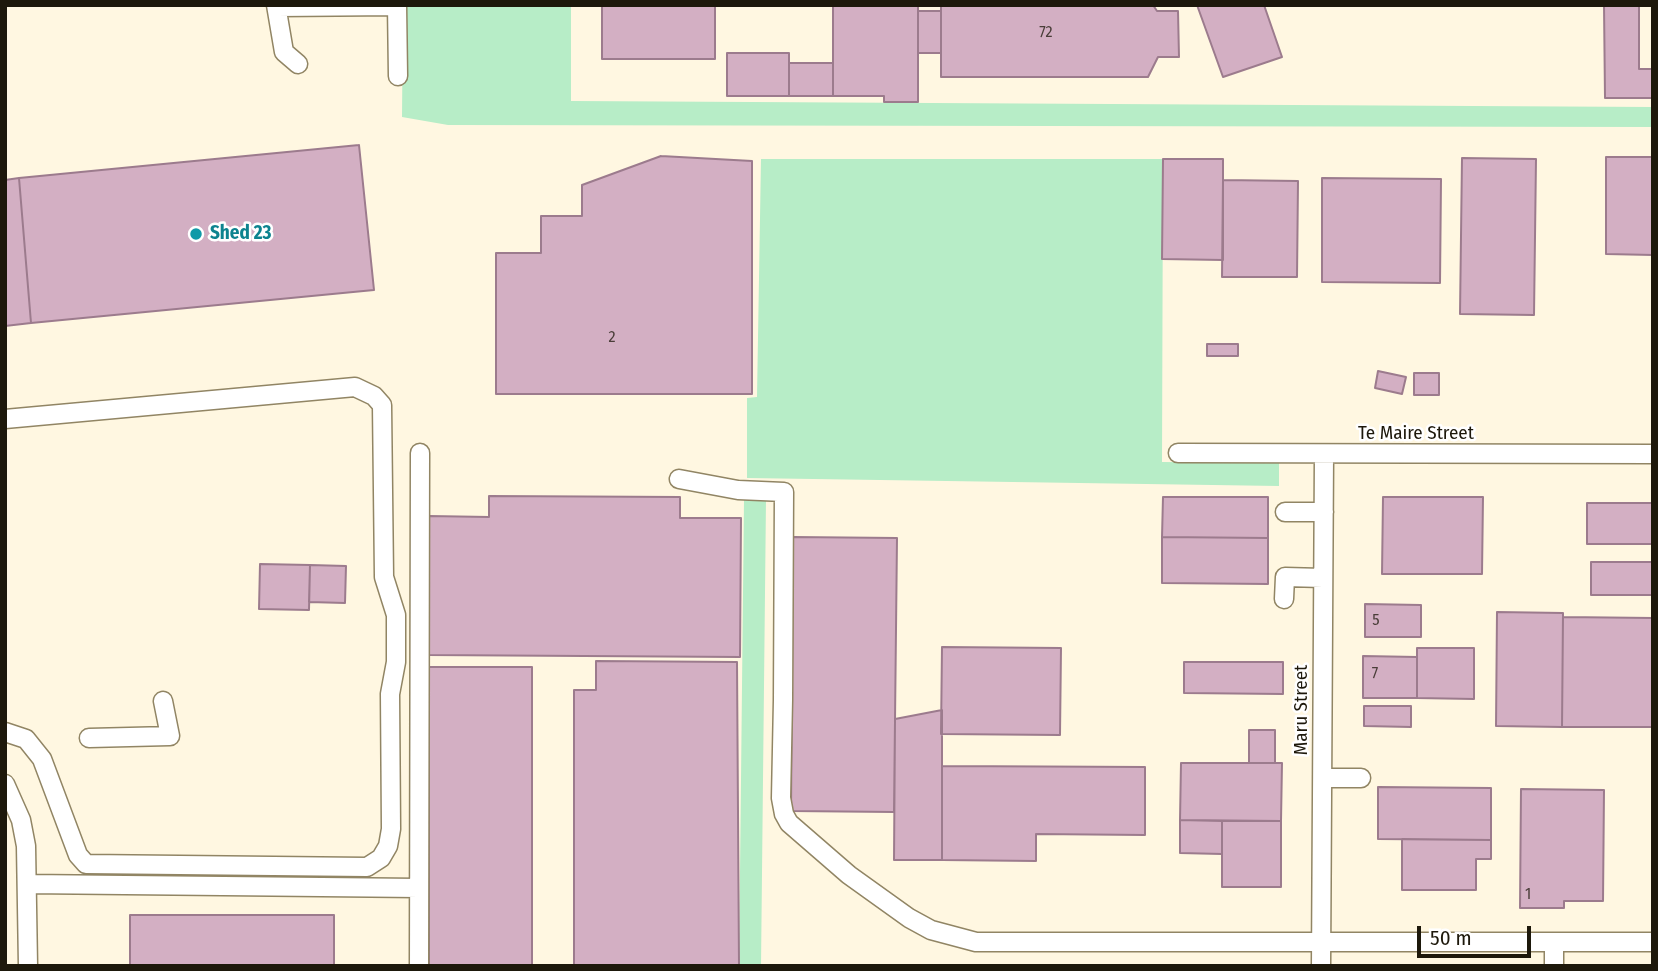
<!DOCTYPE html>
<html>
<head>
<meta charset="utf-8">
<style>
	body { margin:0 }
	#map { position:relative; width:1658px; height:971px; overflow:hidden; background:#fff7e1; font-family:"Fira Sans Condensed",sans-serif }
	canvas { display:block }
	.frame { position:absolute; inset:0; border:7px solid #1d180b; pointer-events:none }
	.scale { position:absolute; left:1417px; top:926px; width:114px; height:32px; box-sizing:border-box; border:4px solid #1d180b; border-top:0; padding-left:9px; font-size:21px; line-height:24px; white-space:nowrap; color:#1d180b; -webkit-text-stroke:5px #fff; paint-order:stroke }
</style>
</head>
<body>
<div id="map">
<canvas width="1658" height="971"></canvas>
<div class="frame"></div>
<div class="scale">50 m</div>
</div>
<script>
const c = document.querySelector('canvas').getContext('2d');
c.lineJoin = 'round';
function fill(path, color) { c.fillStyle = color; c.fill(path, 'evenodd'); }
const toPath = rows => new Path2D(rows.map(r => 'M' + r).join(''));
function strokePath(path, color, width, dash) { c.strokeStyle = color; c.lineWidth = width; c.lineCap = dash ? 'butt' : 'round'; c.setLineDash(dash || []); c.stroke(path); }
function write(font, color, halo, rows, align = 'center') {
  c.font = font + ' "Fira Sans Condensed",sans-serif'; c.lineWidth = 5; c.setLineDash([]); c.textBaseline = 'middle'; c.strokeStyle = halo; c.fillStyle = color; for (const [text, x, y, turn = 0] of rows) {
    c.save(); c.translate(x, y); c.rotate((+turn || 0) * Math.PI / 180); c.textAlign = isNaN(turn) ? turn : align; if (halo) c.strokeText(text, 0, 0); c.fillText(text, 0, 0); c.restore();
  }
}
fill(toPath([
	[403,5,571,5,571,101,1653,107,1653,127,448,125,402,117],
	[761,159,1163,159,1162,462,1279,463,1279,486,747,478,747,398,757,397],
	[766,499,761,966,739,966,744,500]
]), '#b7edc7');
const building = toPath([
	[833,5,918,5,918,102,884,102,884,96,833,96,833,5],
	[941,5,1153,5,1157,11,1178,11,1179,57,1158,57,1148,77,941,77,941,5],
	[1197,5,1264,5,1282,57,1223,77,1197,5],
	[1604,5,1639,5,1639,69,1653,69,1653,98,1605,98,1604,5],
	[602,6,715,6,715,59,602,59,602,6],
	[918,11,941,11,941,53,918,53,918,11],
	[727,53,789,53,789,96,727,96,727,53],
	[789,63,833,63,833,96,789,96,789,63],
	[359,145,374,290,31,323,19,178,359,145],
	[661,156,752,161,752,394,496,394,496,253,541,253,541,216,582,216,582,185,661,156],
	[1606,157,1653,157,1653,255,1606,254,1606,157],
	[1462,158,1536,159,1534,315,1460,314,1462,158],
	[1163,159,1223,159,1223,260,1162,259,1163,159],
	[19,178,31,323,5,326,5,180,19,178],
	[1322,178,1441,179,1440,283,1322,282,1322,178],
	[1223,180,1298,181,1297,277,1222,277,1223,180],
	[1207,344,1238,344,1238,356,1207,356,1207,344],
	[1378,371,1406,377,1402,394,1375,388,1378,371],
	[1414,373,1439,373,1439,395,1414,395,1414,373],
	[489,496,680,497,680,518,741,518,740,657,428,655,429,516,489,517,489,496],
	[1163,497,1268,497,1268,538,1162,537,1163,497],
	[1383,497,1483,497,1482,574,1382,574,1383,497],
	[1587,503,1653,503,1653,544,1587,544,1587,503],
	[793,537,897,538,894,812,791,811,793,537],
	[1162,537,1268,538,1268,584,1162,583,1162,537],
	[1591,562,1653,562,1653,595,1591,595,1591,562],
	[260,564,310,565,309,610,259,609,260,564],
	[310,565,346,566,345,603,309,602,310,565],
	[1365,604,1421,605,1421,637,1365,637,1365,604],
	[1497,612,1563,613,1562,727,1496,726,1497,612],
	[1563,617,1653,618,1653,727,1562,727,1563,617],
	[942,647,1061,648,1060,735,941,734,942,647],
	[1417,648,1474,648,1474,699,1417,698,1417,648],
	[1363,656,1417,657,1417,698,1363,698,1363,656],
	[596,661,737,662,739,966,574,966,574,690,596,690,596,661],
	[1184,662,1283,662,1283,694,1184,693,1184,662],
	[429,667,532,667,532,966,429,966,429,667],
	[1364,706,1411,706,1411,727,1364,726,1364,706],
	[942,710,942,860,894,860,895,719,942,710],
	[1249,730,1275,730,1275,763,1249,763,1249,730],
	[1181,763,1282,763,1281,821,1180,820,1181,763],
	[942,766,1145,767,1145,835,1036,834,1036,861,942,860,942,766],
	[1378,787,1491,788,1491,840,1378,839,1378,787],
	[1521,789,1604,790,1603,901,1564,901,1564,908,1520,908,1521,789],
	[1180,820,1222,821,1222,854,1180,853,1180,820],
	[1222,821,1281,821,1281,887,1222,887,1222,821],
	[1402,839,1491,840,1491,859,1476,859,1476,890,1402,890,1402,839],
	[130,915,334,915,334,966,130,966,130,915]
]);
fill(building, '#d3afc3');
strokePath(building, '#9c7b8d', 2);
const minor = toPath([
	[276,5,284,52,298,64],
	[397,5,398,76],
	[277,7,397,6],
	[5,419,355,387,374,396,382,405,384,577,396,615,396,662,390,694,391,829,388,846,381,858,367,867,86,864,78,855,42,759,26,739,5,732],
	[1178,453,1653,454],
	[679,479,738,490,784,492,783,700,781,798,784,814,789,823,849,875,909,918,931,930,976,942,1653,942],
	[1285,512,1324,512],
	[1284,599,1285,577,1323,578],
	[89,738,170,736,163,701],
	[1323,778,1361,778],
	[5,784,21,820,26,846,28,966],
	[27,884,419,888],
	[419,966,420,453],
	[1321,966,1324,455],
	[1554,966,1554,943]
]);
strokePath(minor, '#918564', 21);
strokePath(minor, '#fff', 18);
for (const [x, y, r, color] of [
	[196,234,7,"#0f9aa8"]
]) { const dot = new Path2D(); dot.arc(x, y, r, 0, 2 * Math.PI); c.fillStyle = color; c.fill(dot); strokePath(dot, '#fff', 2.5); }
write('16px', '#4a3e39', null, [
	["72",1046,33],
	["2",612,338],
	["5",1376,621],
	["7",1375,674],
	["1",1528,895]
]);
write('bold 19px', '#0d838f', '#fff', [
	["Shed 23",210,234]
], 'left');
write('19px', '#1d180b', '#fff', [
	["Te Maire Street",1416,434],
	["Maru Street",1302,710,-90]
]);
</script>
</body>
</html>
